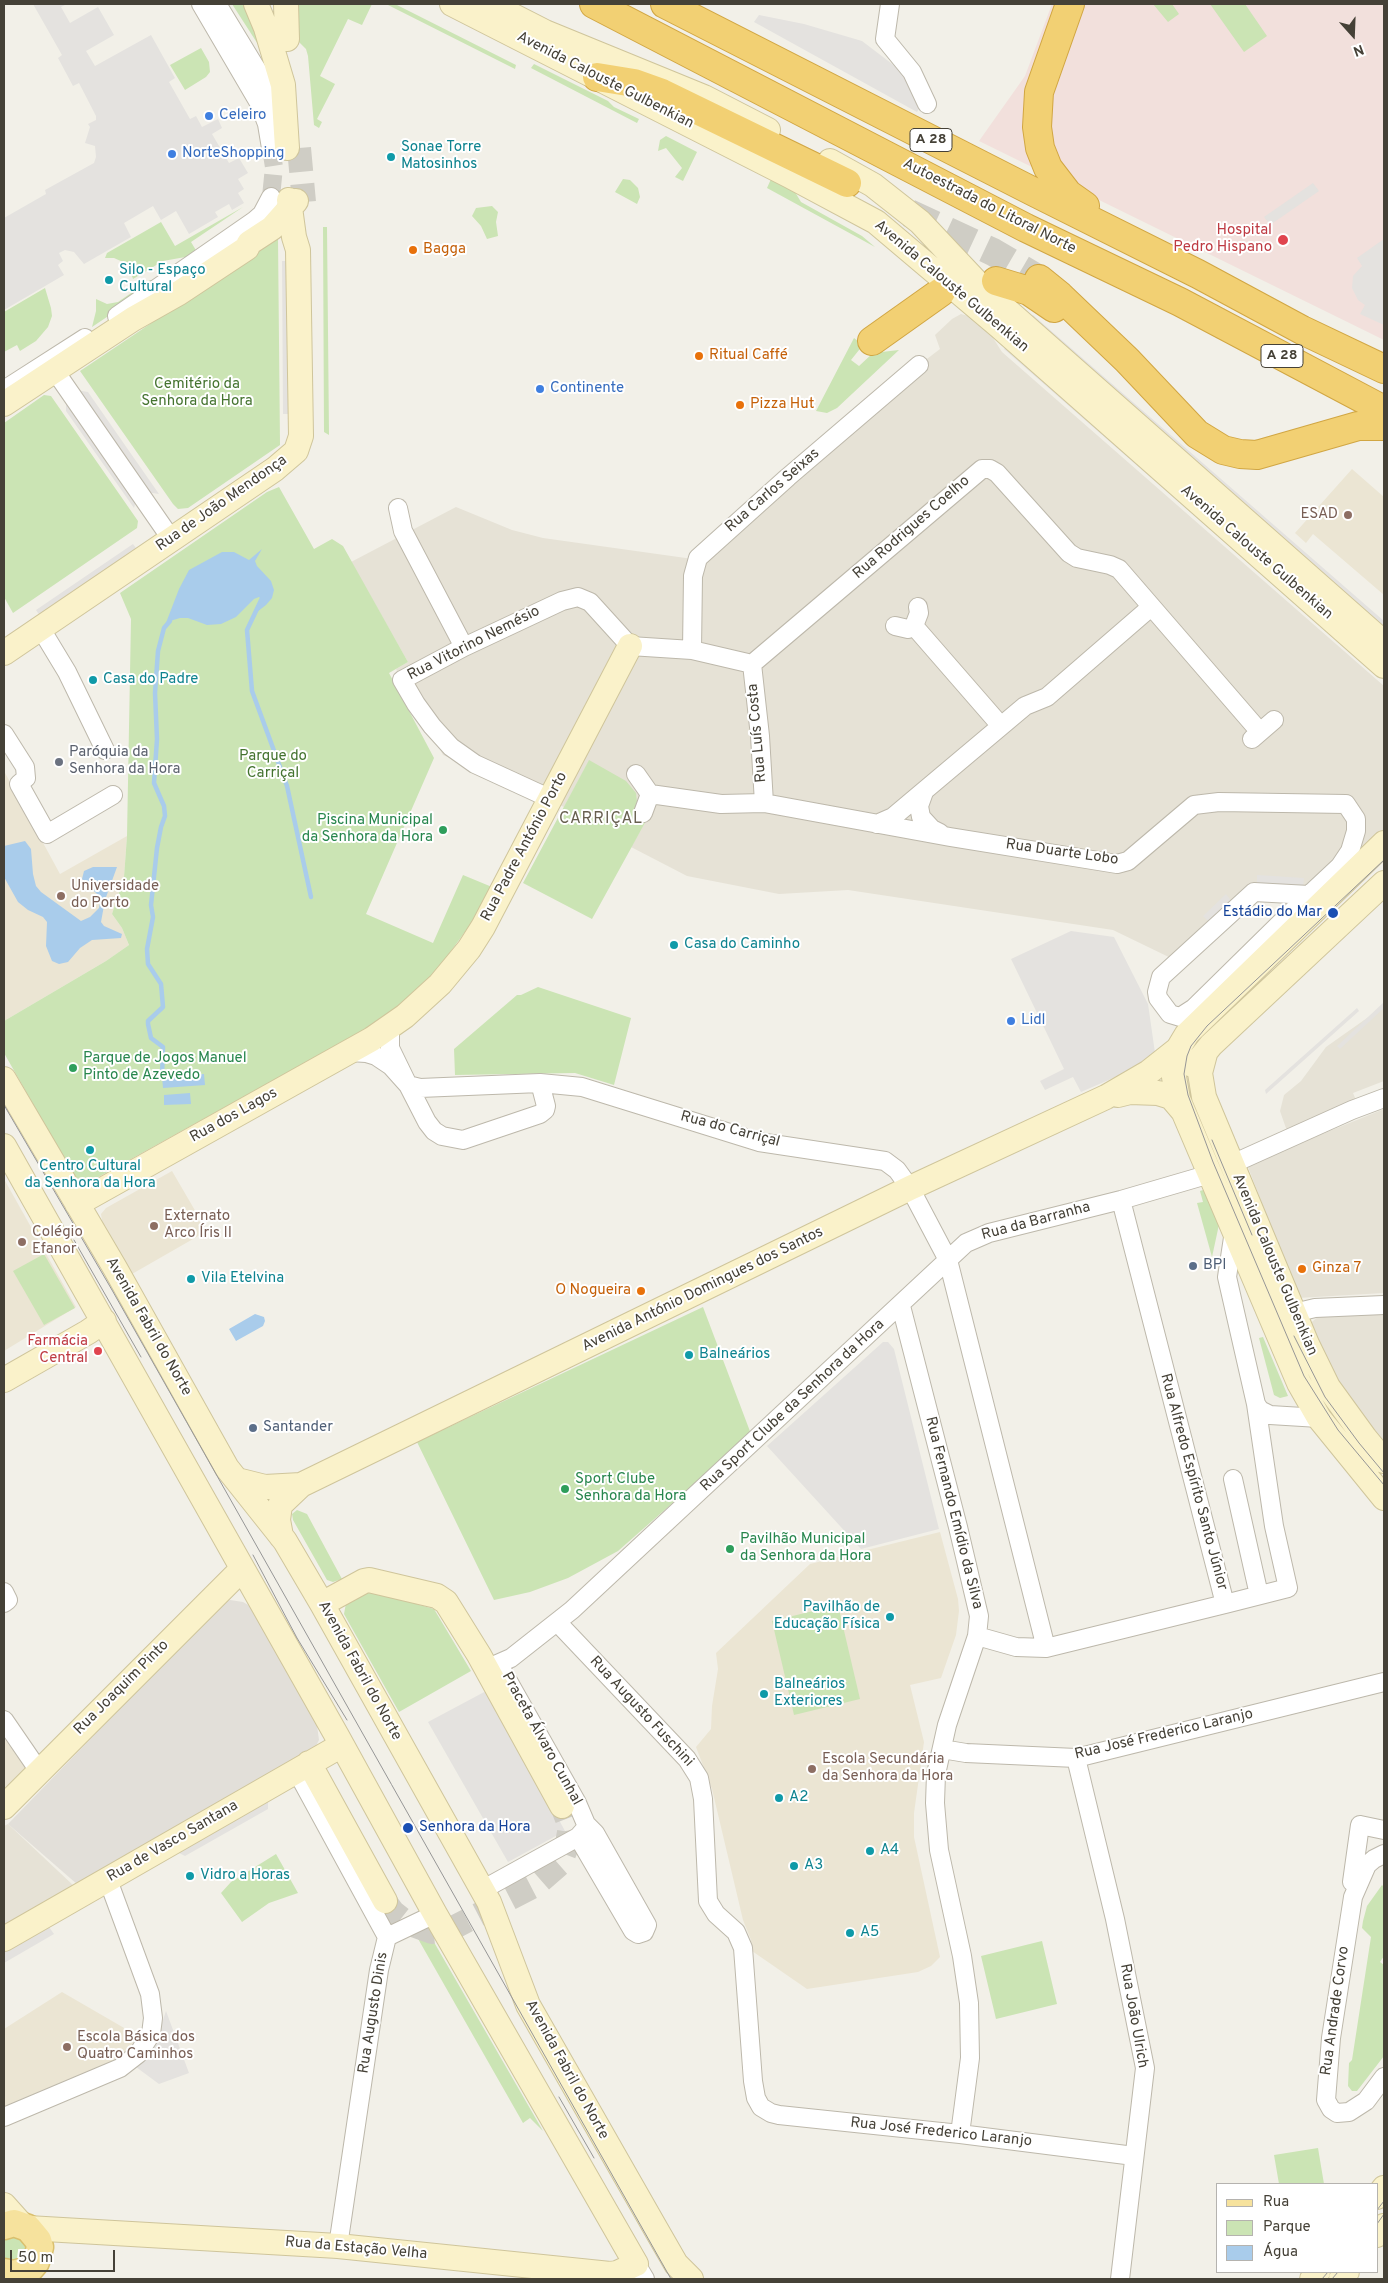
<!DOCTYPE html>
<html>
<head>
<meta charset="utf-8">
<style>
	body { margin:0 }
	#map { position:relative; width:1388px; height:2283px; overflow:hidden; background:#f2f0e8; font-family:Overpass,sans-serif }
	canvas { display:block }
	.frame { position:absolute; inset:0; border:5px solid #454137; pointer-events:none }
	.legend { position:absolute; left:1216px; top:2183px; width:162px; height:90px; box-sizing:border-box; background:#fff; border:1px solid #b5b3af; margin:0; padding:6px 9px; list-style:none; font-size:15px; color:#454137 }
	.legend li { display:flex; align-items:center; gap:10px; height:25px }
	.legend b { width:25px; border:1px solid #b5b3af }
	.north { position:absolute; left:1328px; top:10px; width:50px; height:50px; -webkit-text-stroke:4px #fff; paint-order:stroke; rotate:160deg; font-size:14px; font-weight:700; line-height:20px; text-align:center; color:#454137 }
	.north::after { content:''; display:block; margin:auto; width:18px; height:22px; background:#454137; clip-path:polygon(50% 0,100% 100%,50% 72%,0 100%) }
	.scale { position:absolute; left:10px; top:2250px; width:105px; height:22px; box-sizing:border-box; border:2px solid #454137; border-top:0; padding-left:6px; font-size:15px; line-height:18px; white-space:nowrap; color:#454137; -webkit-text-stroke:4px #fff; paint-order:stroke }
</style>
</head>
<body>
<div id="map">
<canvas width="1388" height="2283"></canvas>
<div class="frame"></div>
<ul class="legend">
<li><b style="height:6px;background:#f6e29d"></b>Rua</li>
<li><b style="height:14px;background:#cbe4b4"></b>Parque</li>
<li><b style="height:14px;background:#a9cceb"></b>Água</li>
</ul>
<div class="north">N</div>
<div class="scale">50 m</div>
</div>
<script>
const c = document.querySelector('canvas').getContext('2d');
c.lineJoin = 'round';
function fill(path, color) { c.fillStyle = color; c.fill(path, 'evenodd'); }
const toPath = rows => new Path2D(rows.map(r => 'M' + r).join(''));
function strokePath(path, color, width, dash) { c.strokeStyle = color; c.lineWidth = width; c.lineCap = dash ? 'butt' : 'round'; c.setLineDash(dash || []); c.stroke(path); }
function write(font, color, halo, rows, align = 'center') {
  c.font = font + ' Overpass,sans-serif'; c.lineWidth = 4; c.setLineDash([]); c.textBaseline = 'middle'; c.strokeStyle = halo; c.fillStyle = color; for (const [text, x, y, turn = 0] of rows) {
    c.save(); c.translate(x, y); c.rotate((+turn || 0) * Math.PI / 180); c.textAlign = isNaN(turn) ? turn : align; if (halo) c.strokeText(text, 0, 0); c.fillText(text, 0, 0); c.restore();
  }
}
fill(toPath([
	[961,314,972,317,993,338,1002,352,1384,686,1384,836,1289,897,1254,892,1177,961,1113,930,848,890,779,894,687,876,631,847,646,821,632,815,637,802,589,761,564,807,443,755,396,669,408,662,351,562,456,507,512,530,543,538,700,560,919,365,940,349,935,335,952,319],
	[1384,1006,1384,1081,1353,1093,1358,1105,1288,1134,1280,1111,1284,1095,1301,1081,1326,1047],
	[1384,1109,1384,1293,1298,1298,1248,1167,1285,1149],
	[1384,1309,1384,1448,1351,1402,1306,1327,1320,1315],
	[8,1824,74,1886,4,1925,4,1826]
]), '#e6e2d6');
fill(toPath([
	[230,1600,243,1602,250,1606,317,1725,319,1740,315,1748,78,1885,8,1824,223,1602]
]), '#e2dfd9');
fill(toPath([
	[1352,469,1384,497,1384,595,1313,534,1306,543,1295,533],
	[4,771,60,874,127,836,124,877,112,914,122,928,129,945,106,961,4,1021],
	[172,1171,207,1231,132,1274,102,1221,101,1214,106,1208],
	[4,1179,76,1307,4,1351],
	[940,1532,958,1599,959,1611,956,1635,941,1678,910,1685,924,1742,914,1813,914,1837,940,1957,931,1966,918,1972,807,1989,752,1951,751,1940,743,1920,712,1789,696,1747,711,1729,712,1706,718,1669,716,1653,810,1564],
	[4,1738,30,1773,4,1797],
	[62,1992,138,2036,123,2057,4,2111,4,2029]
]), '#ebe5d3');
fill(toPath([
	[1052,4,1384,4,1384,340,979,141,1025,76]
]), '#f2e0dc');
fill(toPath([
	[232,4,250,4,272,66],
	[290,4,372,4,362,25,348,19,320,76,335,84,317,119,322,122,319,128,314,125,308,56,306,49,297,40],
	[386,4,395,4,516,65,515,69],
	[1153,4,1172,4,1179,14,1168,22],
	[1210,4,1245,4,1267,36,1244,52],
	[201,48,209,62,210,72,206,77,185,90,170,65],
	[534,64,608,101,614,107,639,119,637,123,531,68],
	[666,136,697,152,683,181,675,177,682,168,666,148,658,151,660,140],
	[623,179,630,180,638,188,640,197,637,204,615,192],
	[771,179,795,192,801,202,862,236,875,247,767,188],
	[492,206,498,212,496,222,498,236,487,239,481,226,472,216,476,208],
	[243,207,191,242,197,252,191,256,163,261,133,279,130,270,123,262,114,258,105,258,107,253,161,222,175,246],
	[323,227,327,227,329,435,324,432],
	[278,238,280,445,188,508,178,509,173,504,80,371],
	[150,280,162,280,92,327,96,311,96,299,107,304,118,302],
	[45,288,51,308,52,316,48,327,36,341,20,351,17,345,4,352,4,312],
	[854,338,863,345,851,360,859,366,873,353,899,350,837,408,827,413,816,411],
	[44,395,51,396,138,521,137,528,13,613,4,597,4,423],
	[279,487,314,549,332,539,343,546,408,662,389,673,434,758,366,914,433,943,463,875,492,887,475,918,438,969,417,992,377,1023,84,1185,78,1183,4,1053,4,1021,106,961,129,945,122,928,112,914,124,877,127,836,131,619,120,593,267,492],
	[589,760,626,781,636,793,637,802,633,815,646,821,592,919,523,883],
	[538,987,631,1018,614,1085,575,1073,455,1075,454,1049,517,995,521,995],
	[1206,1189,1220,1220,1212,1257,1197,1203,1203,1202,1200,1191],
	[44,1254,75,1308,44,1325,13,1271],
	[703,1307,751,1434,618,1551,568,1578,530,1592,494,1600,417,1442],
	[1263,1337,1288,1396,1280,1398,1274,1395,1259,1338],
	[297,1510,307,1514,342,1579,333,1582,327,1580,293,1520,292,1514],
	[371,1591,434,1609,471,1671,399,1712,344,1614,346,1603],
	[838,1605,860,1699,794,1715,772,1621],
	[276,1854,298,1893,269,1903,242,1922,221,1893,231,1882],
	[1382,1885,1384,1887,1384,1956,1380,1962,1384,1965,1384,2056,1357,2091,1352,2091,1348,2086,1349,2063,1352,2060,1371,1937,1362,1928,1363,1921,1367,1906],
	[425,1934,431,1937,543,2131,530,2118,523,2123,417,1937],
	[1042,1941,1057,2004,996,2019,981,1956],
	[1318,2148,1324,2184,1279,2184,1274,2155],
	[13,2235,28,2238,28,2263,4,2259,4,2241]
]), '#cbe4b4');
fill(toPath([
	[33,4,67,4,61,7,70,23,98,7,114,35,86,51,95,66,151,35,175,78,169,82,190,119,196,116,202,127,218,119,222,128,212,134,229,163,239,158,248,173,238,179,244,189,238,193,244,203,232,210,229,204,215,212,218,217,206,224,189,234,176,211,161,220,153,206,124,223,131,237,84,264,74,252,65,250,59,253,63,261,58,265,64,275,4,310,4,218,46,194,45,190,94,163,96,157,95,146,85,143,90,127,88,124,96,120,96,116,79,83,73,86,58,58,62,55],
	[759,15,804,24,862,41,904,73,923,102,917,112,754,22],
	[1313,183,1319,191,1270,225,1264,217],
	[1384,239,1384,325,1360,314,1365,305,1358,300,1352,288,1353,276,1362,266,1357,258],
	[282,261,291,261,293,414,283,414],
	[1033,315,1384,621,1384,628,1030,319],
	[1007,345,1358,652,1354,656,1004,349],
	[76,390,88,392,159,494,146,492],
	[66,395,137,497,134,508,66,411],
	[133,544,139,552,42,619,36,610],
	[1257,875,1304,878,1303,888,1257,885],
	[1226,894,1232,902,1210,923,1203,916],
	[1071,931,1114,937,1148,1004,1155,1053,1136,1068,1081,1092,1073,1077,1045,1090,1040,1081,1064,1069,1011,959],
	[1384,1002,1384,1008,1340,1049,1337,1046],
	[1357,1008,1359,1011,1266,1094,1265,1090],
	[883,1342,888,1342,894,1349,939,1529,861,1549,767,1446],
	[488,1690,565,1831,508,1862,428,1722],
	[268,1799,268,1809,185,1856,175,1851],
	[49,1927,54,1934,4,1963,4,1952],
	[166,2011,189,2073,159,2084,136,2067,156,2041]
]), '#e4e2df');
fill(toPath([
	[262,549,255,561,257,566,271,581,274,590,272,598,266,605,253,615,263,600,259,597,254,599,236,617,221,624,207,625,188,618,180,618,170,621,164,628,179,589,189,570,222,552,234,552,249,560],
	[25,841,31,849,33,874,36,886,41,892,81,921,90,917,99,908,100,902,99,896,82,879,84,871,93,867,117,867,105,900,101,922,104,926,122,934,121,938,92,940,80,948,68,962,59,964,52,961,46,946,47,922,43,917,28,910,18,902,4,877,4,846],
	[204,1074,205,1085,163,1088,162,1077],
	[190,1093,191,1104,164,1105,164,1095],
	[255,1314,264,1317,265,1321,263,1326,236,1341,229,1329]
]), '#a9cceb');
strokePath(toPath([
	[264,594,247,630,252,691,287,786,311,897],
	[162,1077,163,1047,151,1038,148,1024,148,1021,163,1007,161,984,148,964,147,949,153,917,151,905,157,848,161,827,165,816,164,806,154,783,157,739,155,693,158,651,164,628,170,621]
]), '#a9cceb', 4.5);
strokePath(toPath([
	[271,148,274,167,271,197]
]), '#cfcdc5', 18, [18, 9]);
strokePath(toPath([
	[299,148,304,202],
	[385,1901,393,1912,407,1923,432,1932,447,1931,536,1885,560,1864,566,1849,569,1832,567,1819,562,1806]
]), '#cfcdc5', 24, [24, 12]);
strokePath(toPath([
	[909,213,993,252,1039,279]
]), '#cfcdc5', 28, [28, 14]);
const street = toPath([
	[201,4,259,103,267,124,271,148],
	[217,4,265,83,283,118],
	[890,4,885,39,912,72,927,104],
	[117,316,254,221,262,214,271,197],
	[55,371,172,540],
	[4,390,85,338],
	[398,508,403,531,464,647],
	[895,626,908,629,914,626,919,613,918,607],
	[914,626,1001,726],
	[41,629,67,672,105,750],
	[692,650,693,576,698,558,788,477,919,365],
	[752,664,760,736,764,803],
	[4,734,25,767,26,778,19,784,47,834,113,795],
	[1252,739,1274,720],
	[636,774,650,794],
	[924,792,919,806,921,817,932,829,940,833],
	[650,794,721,804,764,803,950,837,1117,864,1128,861,1194,805,1219,802,1346,804,1356,819,1356,831,1350,851,1340,866,1309,895],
	[551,799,475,764,451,747,432,726,416,704,402,680,464,647,562,601,578,597,590,602,630,646,692,650,752,664,982,469,990,469,997,473,1069,553,1077,558,1110,565,1119,569,1260,732],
	[643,813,650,794],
	[877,824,893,817,1025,706,1047,697,1151,607],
	[1254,892,1309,895,1194,1008,1180,1017,1170,1014,1158,998,1157,992,1161,977,1254,892],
	[350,1052,366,1053,376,1056,391,1066,408,1085,390,1048,390,1027],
	[408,1085,420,1088,540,1083,582,1087,759,1142,885,1161,897,1170,910,1188,948,1260,1046,1648],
	[408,1085,427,1122,434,1131,442,1136,463,1140,540,1114,545,1110,546,1106,540,1083],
	[1232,1164,1352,1110,1384,1098],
	[1234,1231,1227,1277,1256,1404,1260,1410,1270,1415,1319,1418],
	[901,1306,958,1527,979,1616,977,1636,947,1725,936,1774,935,1803,939,1850,962,1956,969,2003,970,2058,960,2134],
	[1294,1313,1315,1308,1384,1305],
	[1233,1479,1259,1595],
	[4,1592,8,1600,4,1603],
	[1225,1604,1288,1588,1274,1526,1256,1404],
	[558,1623,687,1759,699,1778,703,1799,708,1901,716,1914,736,1932,743,1948,753,2081,756,2098,761,2107,771,2113,779,2115,960,2134,1134,2156],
	[977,1636,1016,1647,1046,1648,1225,1604,1121,1200],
	[486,1669,511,1658,572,1610,966,1243,989,1233,1121,1200,1210,1174],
	[4,1720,39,1771],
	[942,1749,966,1753,1076,1758,1384,1682],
	[1076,1758,1115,1919,1145,2068,1120,2279],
	[296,1770,387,1937,379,1970,338,2246],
	[578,1837,633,1931,638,1934,644,1932,647,1925,595,1833,586,1824],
	[1384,1854,1374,1859,1367,1865,1353,1897,1331,2038,1326,2100,1331,2109,1337,2113,1349,2112,1366,2101,1384,2077],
	[1352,1882,1360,1825,1384,1830],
	[482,1890,578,1837,585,1829,586,1824,577,1803,499,1665],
	[387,1937,435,1914],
	[4,2117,120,2068,138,2054,151,2034,153,2018,150,1994,108,1880],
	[636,2264,645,2279]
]);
const secondary = toPath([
	[256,4,266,28,283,85,287,148],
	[286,4,287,39],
	[452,4,790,176,876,222,999,326,1384,666],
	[490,4,545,32,704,97,768,130],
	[830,161,873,185,920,222,984,290,1384,643],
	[4,404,133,319,179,293,247,248,249,243,272,228,296,201],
	[4,653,275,469,296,451,301,436,298,250,294,237,289,200],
	[1384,843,1187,1034,1178,1049,1174,1077,1178,1099,1299,1383,1319,1418,1384,1498],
	[1205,1054,1200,1073,1204,1097,1307,1344,1328,1387,1365,1438,1384,1461],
	[1194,1066,1211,1045,1384,883],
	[4,1079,115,1268,227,1468,285,1541,322,1604,489,1902,528,2005,657,2231,676,2264,691,2279],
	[1118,1095,1130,1092,1158,1093,1171,1097,1182,1110],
	[4,1146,337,1736,435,1914,636,2264,617,2273,610,2274,338,2246,28,2228],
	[77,1204,372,1039,405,1016,440,984,469,949,483,927,630,646],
	[4,1380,88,1332,104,1321],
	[237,1480,265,1487,301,1485],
	[281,1536,278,1520,280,1505,301,1485,910,1188,1106,1097,1149,1072,1178,1049],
	[322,1604,364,1581,369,1580,437,1596,446,1602,479,1655,562,1806],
	[309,1763,385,1901],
	[4,1807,241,1570],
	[4,1939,342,1745],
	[1377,2197,1384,2188],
	[4,2205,21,2224],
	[1377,2235,1384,2226],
	[1312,2279,1318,2272],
	[1341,2279,1347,2272]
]);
const primary = toPath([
	[4,2226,14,2223,28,2228,38,2240,40,2247,36,2262,30,2269,14,2274,4,2272]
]);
const highway = toPath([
	[594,4,1026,228,1180,302,1384,410],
	[665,4,1034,192,1198,274,1302,330,1384,369],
	[1070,4,1039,92,1037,127,1040,148,1048,168,1068,194,1085,206],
	[597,77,634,83,662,93,847,183],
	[1039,279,1060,296,1127,360,1197,434,1223,450,1240,454,1257,455,1358,426,1384,426],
	[996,281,1029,291,1054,308],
	[872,341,941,292]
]);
strokePath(street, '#bdb8ab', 20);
strokePath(secondary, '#cfc59b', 26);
strokePath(primary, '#dac06e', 29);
strokePath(highway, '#d1a643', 30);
strokePath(street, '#fff', 18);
strokePath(secondary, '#faf2ca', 24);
strokePath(primary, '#f6e29d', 26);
strokePath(highway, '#f2d073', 28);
strokePath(toPath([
	[1384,860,1207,1026,1191,1046,1187,1056,1184,1074,1188,1095,1213,1162,1304,1376,1338,1430,1384,1485],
	[4,1105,112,1290,671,2279],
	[1212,1140,1252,1235],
	[74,1240,141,1357],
	[1294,1336,1325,1397,1359,1443,1384,1473],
	[253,1555,297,1638,347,1720],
	[559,2097,594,2158],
	[1377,2210,1384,2201],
	[1377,2224,1384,2214],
	[1322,2279,1328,2272],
	[1332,2279,1338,2272]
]), '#969696', 1);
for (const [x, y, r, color] of [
	[209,116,5,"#3f7fe0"],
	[172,154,5,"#3f7fe0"],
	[391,157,5,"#0f9aa8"],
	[1283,240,6,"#e0444e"],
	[413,250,5,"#e8710a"],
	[109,280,5,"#0f9aa8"],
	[699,356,5,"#e8710a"],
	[540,389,5,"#3f7fe0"],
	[740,405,5,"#e8710a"],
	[1348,515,5,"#8d6e63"],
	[93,680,5,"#0f9aa8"],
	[59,762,5,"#6b7280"],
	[443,830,5,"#2e9e5b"],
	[61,896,5,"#8d6e63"],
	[1333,913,6,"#1a4fb4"],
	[674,945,5,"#0f9aa8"],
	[1011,1021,5,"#3f7fe0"],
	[73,1068,5,"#2e9e5b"],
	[90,1150,5,"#0f9aa8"],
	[154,1226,5,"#8d6e63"],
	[22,1242,5,"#8d6e63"],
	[1193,1266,5,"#5c6f8a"],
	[1302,1269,5,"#e8710a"],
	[191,1279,5,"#0f9aa8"],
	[641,1291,5,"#e8710a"],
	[98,1351,5,"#e0444e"],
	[689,1355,5,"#0f9aa8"],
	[253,1428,5,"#5c6f8a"],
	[565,1489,5,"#2e9e5b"],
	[730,1549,5,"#2e9e5b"],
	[890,1617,5,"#0f9aa8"],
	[764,1694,5,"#0f9aa8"],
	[812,1769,5,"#8d6e63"],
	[779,1798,5,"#0f9aa8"],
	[408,1828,6,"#1a4fb4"],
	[870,1851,5,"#0f9aa8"],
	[794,1866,5,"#0f9aa8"],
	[190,1876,5,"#0f9aa8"],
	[850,1933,5,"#0f9aa8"],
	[67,2047,5,"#8d6e63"]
]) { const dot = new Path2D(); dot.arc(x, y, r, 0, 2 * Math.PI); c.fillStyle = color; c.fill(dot); strokePath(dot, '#fff', 2); }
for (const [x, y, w] of [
	[931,140,42],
	[1282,356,42]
]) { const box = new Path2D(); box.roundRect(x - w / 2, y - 11.5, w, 23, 4); c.fillStyle = '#fff'; c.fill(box); strokePath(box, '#454137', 1); }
write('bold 14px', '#454137', null, [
	["A 28",931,140],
	["A 28",1282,356]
]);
write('15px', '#454137', '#fff', [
	["Avenida Calouste Gulbenkian",605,81,27],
	["Autoestrada do Litoral Norte",989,207,27],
	["Avenida Calouste Gulbenkian",951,287,40],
	["Rua Carlos Seixas",773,491,-41],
	["Rua de João Mendonça",222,504,-35],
	["Rua Rodrigues Coelho",912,528,-41],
	["Avenida Calouste Gulbenkian",1256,553,41],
	["Rua Vitorino Nemésio",474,644,-27],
	["Rua Luís Costa",758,733,-95],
	["Rua Padre António Porto",525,847,-62],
	["Rua Duarte Lobo",1062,853,8],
	["Rua dos Lagos",234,1116,-29],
	["Rua do Carriçal",730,1130,15],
	["Rua da Barranha",1036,1222,-15],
	["Avenida Calouste Gulbenkian",1274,1265,67],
	["Avenida António Domingues dos Santos",703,1290,-26],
	["Avenida Fabril do Norte",148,1327,60],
	["Rua Sport Clube da Senhora da Hora",793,1406,-43],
	["Rua Alfredo Espírito Santo Júnior",1193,1482,75],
	["Rua Fernando Emídio da Silva",953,1513,76],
	["Avenida Fabril do Norte",359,1671,61],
	["Rua Joaquim Pinto",122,1688,-45],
	["Rua Augusto Fuschini",641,1712,47],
	["Rua José Frederico Laranjo",1164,1735,-13],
	["Praceta Álvaro Cunhal",541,1739,61],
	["Rua de Vasco Santana",173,1842,-30],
	["Rua Andrade Corvo",1336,2011,-82],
	["Rua Augusto Dinis",374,2013,-81],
	["Rua João Ulrich",1133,2016,80],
	["Avenida Fabril do Norte",566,2070,61],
	["Rua José Frederico Laranjo",941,2133,6],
	["Rua da Estação Velha",356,2249,5]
]);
write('15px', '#366cbe', '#fff', [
	["Celeiro",219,116],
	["NorteShopping",182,154],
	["Continente",550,389],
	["Lidl",1021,1021]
], 'left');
write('15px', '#0d838f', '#fff', [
	["Sonae Torre",401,148],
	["Matosinhos",401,165],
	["Silo - Espaço",119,271],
	["Cultural",119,288],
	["Casa do Padre",103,680],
	["Casa do Caminho",684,945],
	["Centro Cultural",90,1167,"center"],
	["da Senhora da Hora",90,1184,"center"],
	["Vila Etelvina",201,1279],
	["Balneários",699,1355],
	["Pavilhão de",880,1608,"right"],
	["Educação Física",880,1625,"right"],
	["Balneários",774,1685],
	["Exteriores",774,1702],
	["A2",789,1798],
	["A4",880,1851],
	["A3",804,1866],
	["Vidro a Horas",200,1876],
	["A5",860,1933]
], 'left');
write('15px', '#be3a42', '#fff', [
	["Hospital",1272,231],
	["Pedro Hispano",1272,248],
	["Farmácia",88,1342],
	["Central",88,1359]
], 'right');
write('15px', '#c56008', '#fff', [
	["Bagga",423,250],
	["Ritual Caffé",709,356],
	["Pizza Hut",750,405],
	["Ginza 7",1312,1269],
	["O Nogueira",631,1291,"right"]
], 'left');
write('15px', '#44732f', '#fff', [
	["Cemitério da",197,385],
	["Senhora da Hora",197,402],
	["Parque do",273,757],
	["Carriçal",273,774]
]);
write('15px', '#785e54', '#fff', [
	["ESAD",1338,515,"right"],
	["Universidade",71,887],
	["do Porto",71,904],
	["Externato",164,1217],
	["Arco Íris II",164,1234],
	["Colégio",32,1233],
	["Efanor",32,1250],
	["Escola Secundária",822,1760],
	["da Senhora da Hora",822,1777],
	["Escola Básica dos",77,2038],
	["Quatro Caminhos",77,2055]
], 'left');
write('15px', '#5b616d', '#fff', [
	["Paróquia da",69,753],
	["Senhora da Hora",69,770]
], 'left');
write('15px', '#27864d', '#fff', [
	["Piscina Municipal",433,821,"right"],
	["da Senhora da Hora",433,838,"right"],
	["Parque de Jogos Manuel",83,1059],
	["Pinto de Azevedo",83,1076],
	["Sport Clube",575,1480],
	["Senhora da Hora",575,1497],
	["Pavilhão Municipal",740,1540],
	["da Senhora da Hora",740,1557]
], 'left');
write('15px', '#164399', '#fff', [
	["Estádio do Mar",1322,913],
	["Senhora da Hora",419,1828,"left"]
], 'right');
write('15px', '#4e5e75', '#fff', [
	["BPI",1203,1266],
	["Santander",263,1428]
], 'left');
c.letterSpacing = '1px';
write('16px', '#675f4f', '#fff', [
	["CARRIÇAL",601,820]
]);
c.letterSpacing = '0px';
</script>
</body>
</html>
